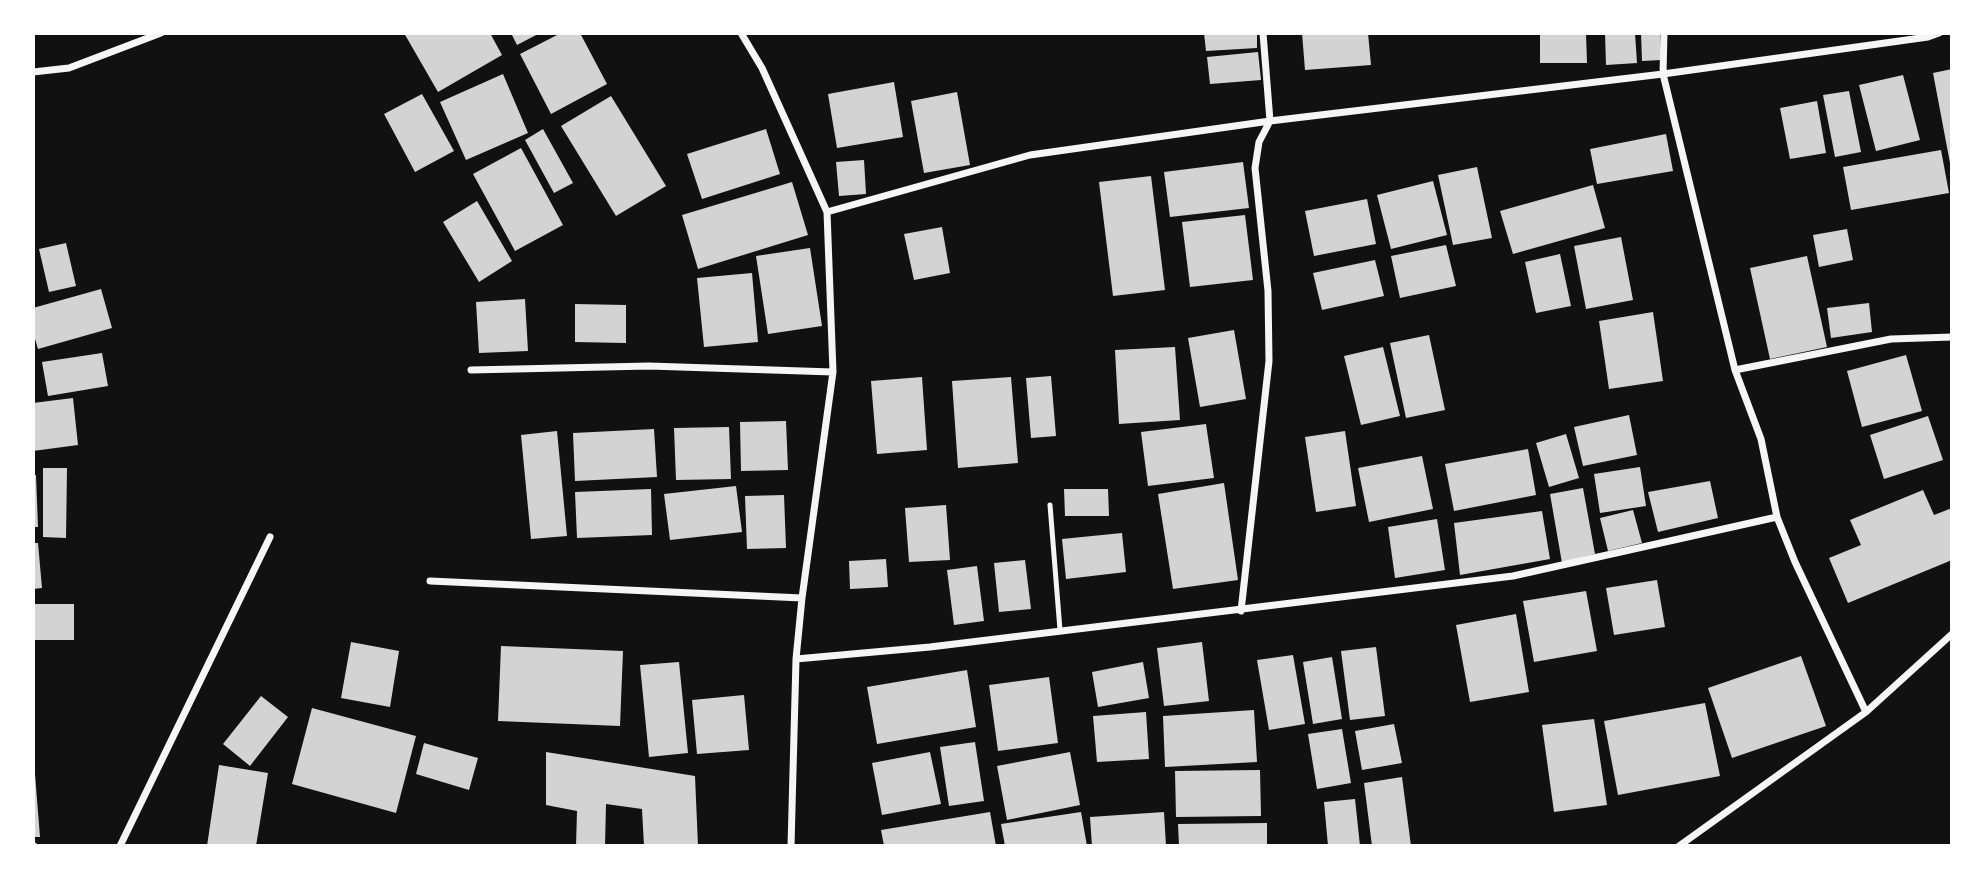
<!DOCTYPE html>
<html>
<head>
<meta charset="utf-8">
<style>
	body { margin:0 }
	#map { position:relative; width:1985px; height:879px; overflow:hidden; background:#111; font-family:Lato,sans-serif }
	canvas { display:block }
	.frame { position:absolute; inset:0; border:35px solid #fff; pointer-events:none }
</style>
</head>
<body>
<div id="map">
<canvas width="1985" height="879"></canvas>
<div class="frame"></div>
</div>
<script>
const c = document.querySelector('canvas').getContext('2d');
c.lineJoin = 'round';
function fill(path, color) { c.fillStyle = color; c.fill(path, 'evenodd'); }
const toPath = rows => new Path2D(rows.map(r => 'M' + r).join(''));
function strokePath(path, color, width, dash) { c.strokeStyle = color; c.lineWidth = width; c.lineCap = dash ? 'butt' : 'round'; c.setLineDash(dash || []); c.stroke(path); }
fill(toPath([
	[404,33,490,33,502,55,438,92],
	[511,33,540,33,517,45],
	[561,33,580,33,607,84,551,114,520,54],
	[1204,33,1257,33,1257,48,1206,51],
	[1302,33,1368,33,1371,65,1305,70],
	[1540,33,1586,33,1587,63,1540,63],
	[1605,33,1635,33,1637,63,1606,65],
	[1641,33,1660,33,1661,60,1642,61],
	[1258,52,1261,80,1210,84,1207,57],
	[1952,69,1952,163,1950,163,1933,73],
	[503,74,528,133,466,160,440,102],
	[1903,75,1920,140,1876,151,1859,85],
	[894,82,903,137,837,148,828,94],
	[1849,91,1861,152,1835,157,1823,95],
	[957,92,970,165,924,173,911,101],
	[422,94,454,151,415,172,384,114],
	[611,96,666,186,616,216,561,126],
	[1817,101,1826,153,1790,159,1780,108],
	[543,129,573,183,554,193,525,140],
	[766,129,780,174,702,199,687,154],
	[1666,134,1673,171,1597,184,1590,149],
	[521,148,563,225,515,251,473,174],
	[1941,150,1949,193,1851,210,1843,167],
	[864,160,866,194,839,196,836,162],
	[1243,162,1249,208,1170,217,1164,172],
	[1477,167,1492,238,1453,245,1438,175],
	[1151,176,1165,290,1113,296,1099,182],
	[1433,181,1447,235,1391,249,1377,195],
	[792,182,808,235,698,269,682,215],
	[1593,185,1605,228,1513,254,1500,211],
	[1367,199,1376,244,1314,256,1305,211],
	[477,201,512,261,479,282,443,222],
	[1245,215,1253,280,1190,287,1182,222],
	[942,227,950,273,914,280,904,234],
	[1847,229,1853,260,1819,267,1813,235],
	[1621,237,1633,300,1586,309,1574,246],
	[66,243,76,286,49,292,39,249],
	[1446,245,1456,286,1400,298,1391,256],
	[810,248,822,326,768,334,756,256],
	[1560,254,1571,306,1536,313,1525,262],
	[1807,256,1827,347,1770,359,1750,268],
	[1375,260,1384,296,1322,310,1313,273],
	[752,273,758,342,704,347,697,278],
	[101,289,112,328,38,349,33,332,33,308],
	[525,299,528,351,479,353,476,302],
	[1869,303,1872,332,1831,338,1827,308],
	[575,304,626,305,626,343,575,342],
	[1653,312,1663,381,1609,389,1599,321],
	[1234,330,1246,399,1200,407,1188,338],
	[1429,335,1445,410,1406,418,1390,343],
	[1175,347,1180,420,1119,424,1115,350],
	[1383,347,1400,416,1361,425,1344,356],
	[102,353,108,386,48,396,42,362],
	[1906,355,1922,411,1862,427,1847,371],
	[1051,376,1056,436,1031,438,1026,378],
	[922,377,927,450,877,454,871,381],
	[1011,377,1018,463,958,468,952,381],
	[73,398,78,445,33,451,33,403],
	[1629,415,1637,455,1583,466,1574,427],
	[1928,416,1943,460,1884,479,1870,435],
	[786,421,788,470,741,471,740,422],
	[1206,424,1214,478,1148,486,1141,432],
	[729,427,731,479,676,480,674,428],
	[654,429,657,477,575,481,573,433],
	[557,431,567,536,531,539,521,435],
	[1345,431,1356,506,1316,512,1305,437],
	[1566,434,1579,478,1549,487,1536,443],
	[1528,449,1536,495,1454,511,1445,464],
	[1422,456,1433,509,1369,522,1358,468],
	[1640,467,1646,506,1600,513,1594,474],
	[43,468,67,468,66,538,43,537],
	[33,475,36,475,38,527,33,527],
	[1710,481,1718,518,1658,532,1648,492],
	[1224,483,1238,580,1173,589,1158,494],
	[736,486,742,532,670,540,664,494],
	[1583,488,1595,554,1562,563,1550,494],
	[651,489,652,535,577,538,575,492],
	[1064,489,1108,489,1109,516,1065,516],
	[1923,490,1934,515,1952,508,1952,560,1848,603,1829,558,1861,545,1850,520],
	[784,495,786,548,747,549,745,496],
	[946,505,950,560,909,562,905,508],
	[1633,510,1642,543,1608,551,1600,518],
	[1542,511,1550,559,1460,575,1454,523],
	[1437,519,1445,570,1395,578,1388,527],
	[1122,533,1126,572,1066,579,1062,539],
	[33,543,38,543,42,588,33,589],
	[886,559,888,587,850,589,849,561],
	[1025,560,1031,609,999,612,994,563],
	[977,566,984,621,954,625,947,570],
	[1657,580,1665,627,1614,635,1606,588],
	[1586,591,1597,651,1534,662,1523,601],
	[33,604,74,604,74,640,33,640],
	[1516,614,1529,692,1470,702,1456,625],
	[351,642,399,651,390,707,341,698],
	[1202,642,1209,701,1164,706,1157,648],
	[501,646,623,651,620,726,498,721],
	[1376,647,1385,716,1350,720,1341,651],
	[1293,655,1305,724,1269,730,1257,660],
	[1801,656,1826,726,1732,758,1708,688],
	[1332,657,1342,719,1313,724,1303,662],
	[679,662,688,753,649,757,640,665],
	[1143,662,1149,698,1098,707,1092,672],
	[967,670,976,727,877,744,867,687],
	[1049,677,1058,743,998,751,989,685],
	[744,695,749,750,697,754,692,700],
	[261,696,288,717,250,766,223,744],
	[1705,703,1720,776,1618,795,1604,721],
	[312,708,416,736,396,813,292,784],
	[1254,710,1257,762,1165,767,1163,716],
	[1146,712,1149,759,1097,762,1093,716],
	[1594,719,1607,805,1554,812,1542,725],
	[1394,724,1402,763,1362,770,1355,731],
	[1342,729,1351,783,1317,789,1308,734],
	[975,742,984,801,949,806,940,747],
	[424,743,478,758,469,790,416,774],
	[546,752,695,776,698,846,644,846,642,809,606,804,605,846,576,846,577,811,546,805],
	[930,752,941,804,882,815,872,763],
	[1070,752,1080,805,1007,820,997,766],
	[219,765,268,773,256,846,207,846],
	[1260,770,1261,816,1176,817,1175,771],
	[35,774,40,837,33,837,33,775],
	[1402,777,1411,846,1372,846,1364,783],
	[1355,799,1360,846,1328,846,1324,802],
	[990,812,996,846,884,846,881,830],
	[1081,812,1087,846,1005,846,1001,824],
	[1164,812,1166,846,1092,846,1090,817],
	[1267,823,1267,846,1179,846,1178,824]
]), '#d3d3d3');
strokePath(toPath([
	[1050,505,1060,630]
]), '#f5f5f5', 5);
strokePath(toPath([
	[741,33,762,68,827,212,833,372,802,598,796,659,791,846],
	[1664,33,1663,74,1735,370,1761,439,1777,517,1795,562,1866,712],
	[33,72,69,68,161,33],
	[827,212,1030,155,1270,121,1663,74,1928,37,1939,33],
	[471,370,649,366,833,372],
	[1735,370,1891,339,1952,337],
	[430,581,802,598],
	[1241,611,1269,361,1268,291,1255,168,1259,142,1270,121,1263,33],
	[796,659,930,647,1513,576,1777,517],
	[33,846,34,846],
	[120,846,270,537],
	[1679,846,1866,712,1952,634]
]), '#f5f5f5', 7);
</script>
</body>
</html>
